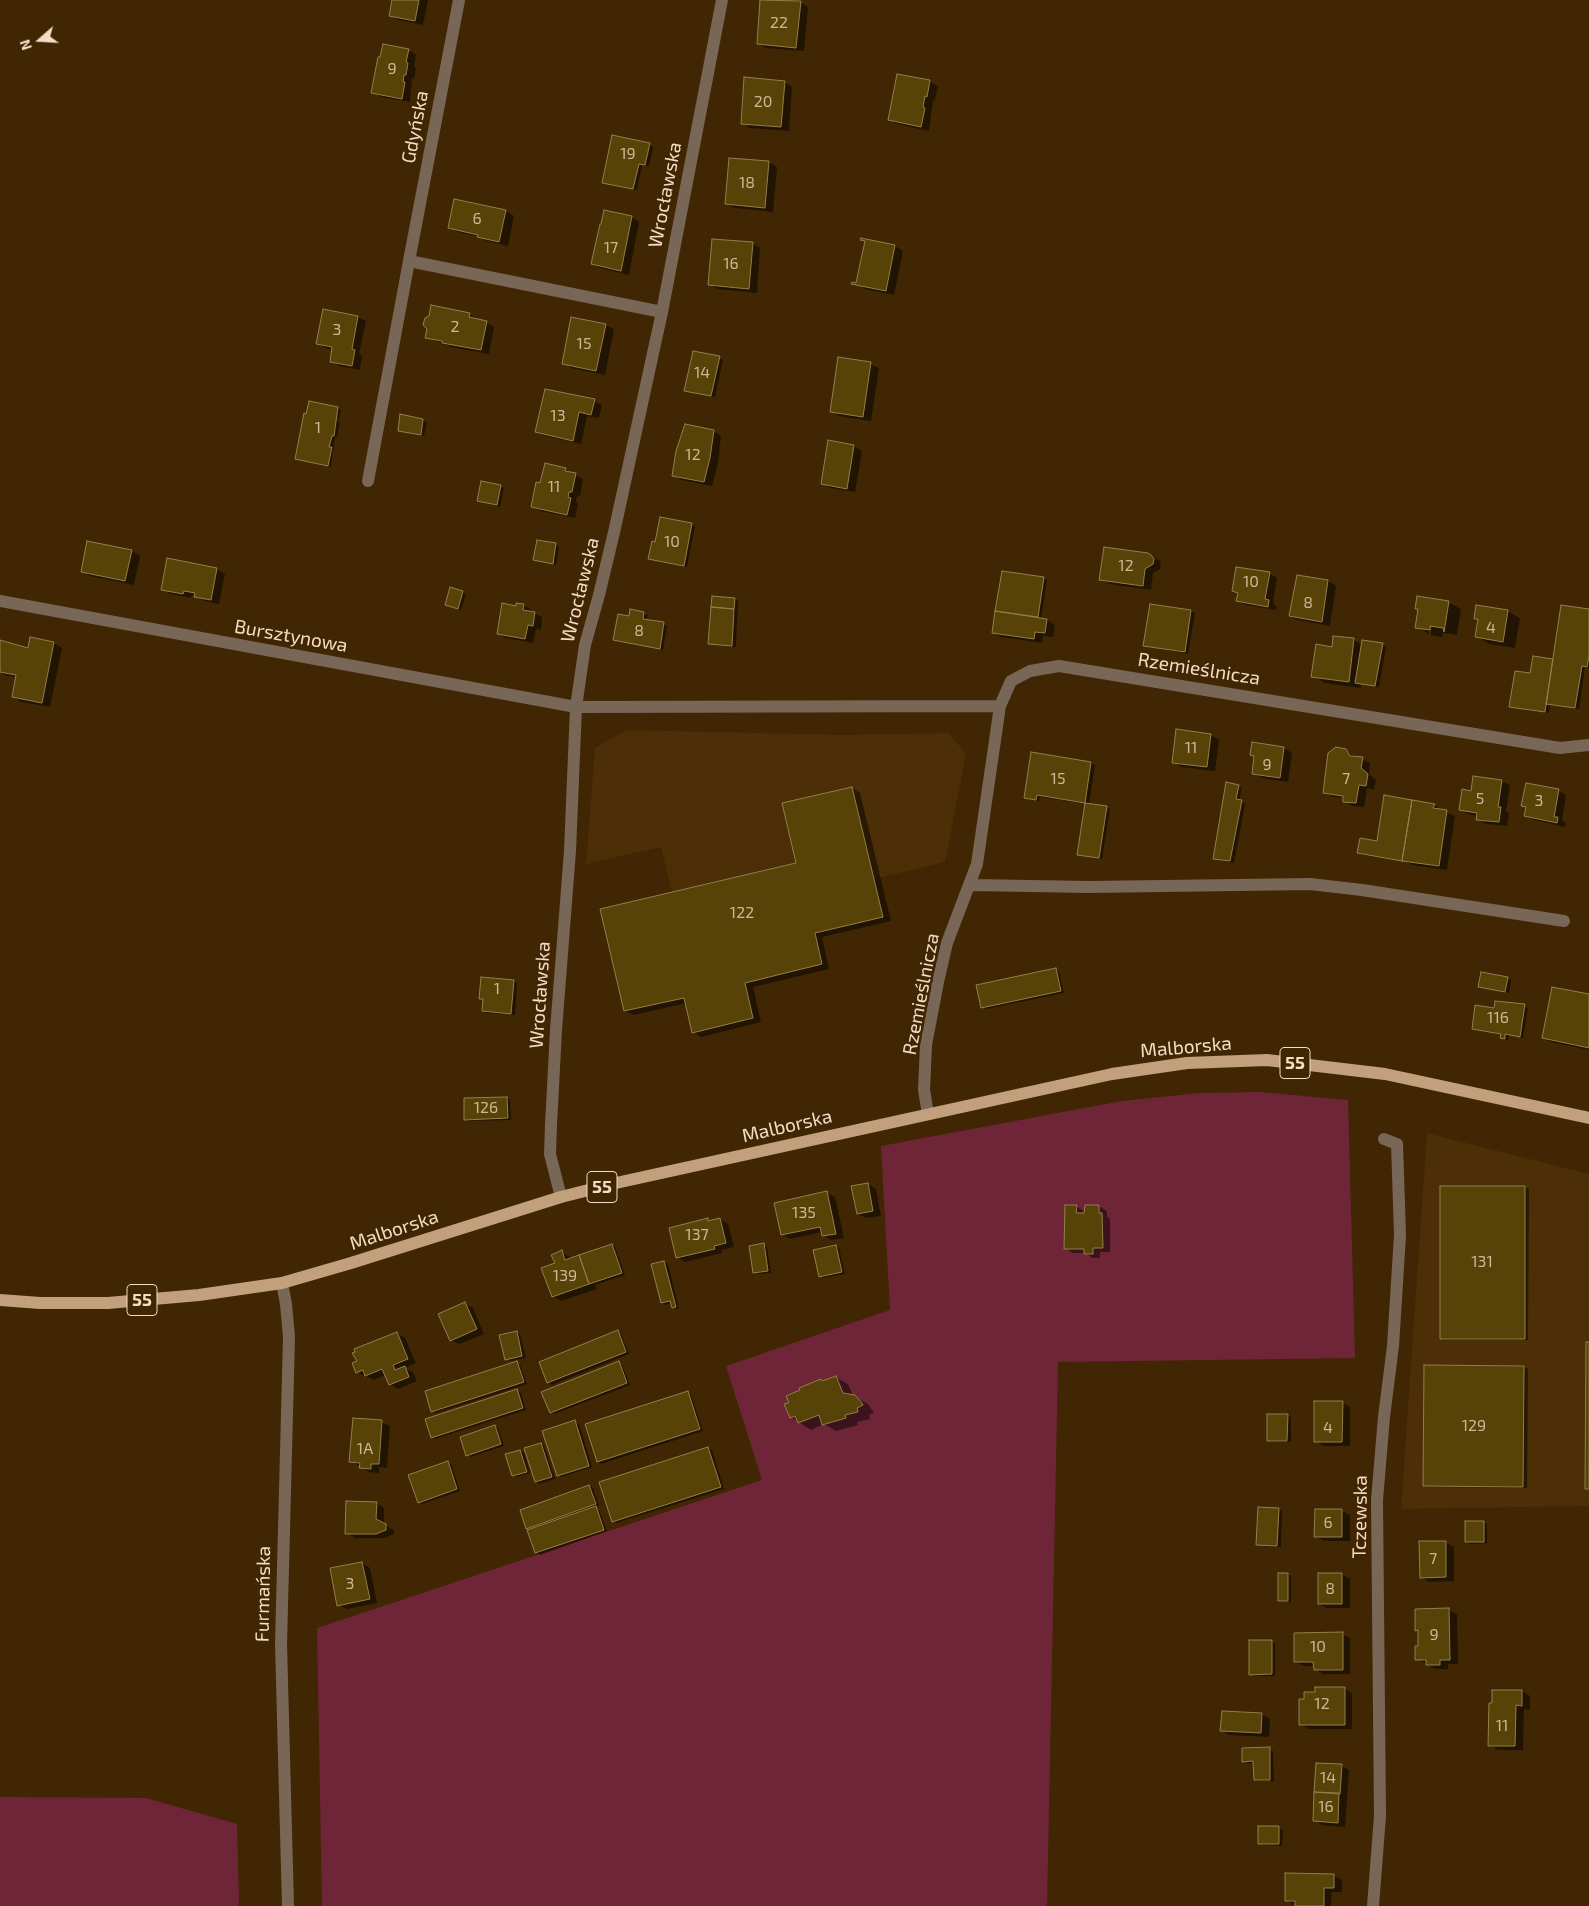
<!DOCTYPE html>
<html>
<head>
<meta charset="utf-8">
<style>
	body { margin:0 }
	#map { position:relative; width:1589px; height:1906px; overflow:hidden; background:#412604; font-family:"Exo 2",sans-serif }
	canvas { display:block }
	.north { position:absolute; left:15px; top:15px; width:50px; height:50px; -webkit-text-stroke:4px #412604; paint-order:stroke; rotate:251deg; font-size:14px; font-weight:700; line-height:20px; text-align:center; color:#f3ddc7 }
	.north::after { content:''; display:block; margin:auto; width:18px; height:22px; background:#f3ddc7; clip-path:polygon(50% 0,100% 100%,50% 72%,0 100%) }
</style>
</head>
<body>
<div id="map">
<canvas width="1589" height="1906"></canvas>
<div class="north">N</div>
</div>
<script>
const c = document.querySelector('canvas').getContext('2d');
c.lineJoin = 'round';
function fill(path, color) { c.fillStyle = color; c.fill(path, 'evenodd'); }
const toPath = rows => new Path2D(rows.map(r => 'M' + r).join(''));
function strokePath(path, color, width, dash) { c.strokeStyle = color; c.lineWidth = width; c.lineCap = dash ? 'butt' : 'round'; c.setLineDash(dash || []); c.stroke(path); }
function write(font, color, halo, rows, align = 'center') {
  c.font = font + ' "Exo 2",sans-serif'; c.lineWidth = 5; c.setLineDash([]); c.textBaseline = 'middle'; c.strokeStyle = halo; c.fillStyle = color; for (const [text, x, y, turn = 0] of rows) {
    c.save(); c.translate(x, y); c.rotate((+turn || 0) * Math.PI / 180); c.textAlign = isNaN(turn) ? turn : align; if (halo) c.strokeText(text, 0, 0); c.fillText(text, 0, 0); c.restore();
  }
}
fill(toPath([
	[627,730,844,735,949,733,966,754,945,862,874,879,852,787,782,804,796,863,672,892,661,847,586,864,595,748],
	[1427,1133,1589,1174,1589,1506,1401,1509]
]), '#4c2f06');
fill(toPath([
	[1259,1092,1348,1100,1355,1358,1058,1362,1047,1906,322,1906,317,1628,762,1480,726,1366,890,1310,881,1146,1122,1101,1200,1093],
	[0,1797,146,1798,237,1824,239,1906,0,1906]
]), '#6f2538');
fill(toPath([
	[394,0,428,0,423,25,398,20,390,15],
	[762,0,800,2,808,7,804,51,766,48,758,44],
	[408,50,416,55,414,67,416,68,414,79,412,78,410,102,381,97,373,92],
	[898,75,930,82,938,86,935,100,933,100,929,131,897,124,889,120],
	[784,82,792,87,789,131,750,128,742,123],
	[650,145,653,147,649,166,642,165,637,190,604,182],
	[730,159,769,162,777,167,773,212,735,208,726,204],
	[455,201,506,211,514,216,508,246,487,241,479,237,458,232,449,228],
	[631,217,639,222,629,275,600,268,592,264],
	[866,240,895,246,903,251,894,295,865,289,857,284],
	[752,243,760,248,757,293,718,289,710,285],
	[469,314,477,319,477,320,486,322,494,327,489,354,451,347,426,337,428,329],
	[358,317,366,321,359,354,362,356,360,370,339,366,331,361,333,350,325,348,317,343],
	[572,318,606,325,614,329,605,375,571,368,563,363],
	[719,358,723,360,715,397,689,392],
	[839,359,871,364,879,368,871,421,839,416,831,411],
	[594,401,602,405,599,418,587,416,581,444,545,436,536,432],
	[338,408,341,410,338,422,340,423,337,437,335,437,331,467,296,459],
	[401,416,427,422,424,436,399,431],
	[713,431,721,436,718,463,712,486,681,480,673,475],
	[829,442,854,446,862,451,855,492,830,488,822,483],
	[565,469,583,479,580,496,577,495,576,502,578,503,575,518,540,511,532,506,541,484],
	[500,486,504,488,500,507,478,501],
	[661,518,695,526,687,567,650,558,656,544],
	[88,542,132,551,140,556,134,585,90,576,82,571],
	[556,545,559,547,556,565,535,560],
	[1147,554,1160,561,1161,565,1160,569,1153,573,1151,590,1109,584,1101,579],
	[217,569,225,574,219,604,204,601,192,595,191,598,170,594,162,589],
	[1003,572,1043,578,1047,580,1041,619,1047,620,1055,625,1053,637,1043,636,1042,643,1001,637,993,632],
	[1269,573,1277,578,1273,604,1277,606,1276,610,1246,605,1238,601,1239,594,1234,591],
	[1328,581,1336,586,1330,626,1298,620,1290,616],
	[462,592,466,594,461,610,450,606],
	[735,599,738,601,736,647,713,645,710,643],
	[1448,602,1461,609,1457,635,1443,633,1442,637,1431,635,1432,621,1429,627,1429,634,1417,627],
	[523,605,532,610,531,612,542,617,541,630,536,629,533,643,506,638,498,634,517,607],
	[1151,605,1191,611,1195,613,1188,654,1148,647,1144,645],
	[631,611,648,615,646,621,667,626,663,650,615,640,630,617],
	[1507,611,1520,618,1515,648,1489,644,1476,636,1479,620,1475,618],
	[1589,611,1589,668,1585,667,1579,709,1550,705,1549,713,1514,708,1511,706,1531,674,1554,661],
	[1334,637,1354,640,1363,645,1382,644,1386,647,1379,687,1361,684,1361,688,1325,683,1313,676,1333,648],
	[31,639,54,643,62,648,50,707,21,702,13,697,17,677,7,676,0,672,0,643,29,649],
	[1211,735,1219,740,1215,771,1181,767,1173,762],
	[1284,748,1292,753,1288,782,1262,778,1254,774,1256,757,1252,755],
	[1345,750,1356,758,1362,759,1370,763,1369,774,1376,780,1374,790,1367,788,1364,807,1352,806,1344,801,1344,798,1332,797,1324,792],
	[1331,793,1349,798,1331,795],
	[1032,754,1091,763,1095,765,1089,805,1110,809,1102,859,1079,854,1086,804,1040,797,1039,801,1025,797],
	[1502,781,1510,785,1506,811,1509,813,1507,826,1486,824,1478,820,1478,816,1468,814,1460,809,1472,792],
	[1238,786,1242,788,1239,801,1245,804,1234,863,1218,860,1214,858],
	[852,788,860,793,891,921,822,937,829,969,753,987,761,1022,701,1037,693,1032,687,1003,634,1015,625,1011,798,864],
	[1558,790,1566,795,1562,821,1566,823,1565,827,1534,820,1526,815,1527,808,1523,805],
	[1433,804,1441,810,1455,816,1447,870,1412,865,1407,862,1362,855,1359,853,1378,843],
	[1055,970,1059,972,1064,993,986,1009,982,1007],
	[1482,973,1511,980,1509,993,1479,986],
	[514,981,517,983,515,1015,487,1013,483,1011,484,1000,481,998],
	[1589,996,1589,1050,1551,1042,1543,1038],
	[1524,1006,1528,1008,1523,1038,1509,1035,1508,1040,1505,1040,1502,1038,1502,1034,1473,1028,1495,1009],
	[507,1098,510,1100,511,1120,469,1121,466,1119],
	[868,1184,876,1189,881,1216,866,1218,858,1214],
	[1441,1187,1525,1187,1529,1189,1528,1340,1444,1340,1441,1338],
	[827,1193,835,1197,844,1238,831,1240,823,1235,823,1232,790,1239,782,1234],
	[1076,1206,1086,1212,1099,1206,1107,1211,1107,1217,1110,1219,1110,1252,1100,1252,1100,1258,1093,1258,1084,1253,1073,1253,1065,1248],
	[720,1219,728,1224,734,1247,722,1250,722,1253,685,1262,677,1257,707,1220,711,1221],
	[612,1245,615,1247,625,1275,595,1285,597,1289,561,1301,553,1296,556,1264,561,1252,570,1257,571,1259],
	[764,1245,767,1247,771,1273,758,1274,754,1272],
	[836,1246,839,1248,845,1274,823,1278,820,1276],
	[664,1262,668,1264,679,1309,673,1308,672,1303,666,1305,662,1303],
	[465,1304,473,1308,484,1334,459,1344,451,1340],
	[517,1332,520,1334,526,1358,510,1361,506,1359],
	[618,1332,621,1334,629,1354,552,1385,548,1382],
	[397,1333,405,1338,416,1363,405,1368,413,1372,417,1381,398,1389,390,1384,386,1375,374,1380,357,1372,356,1352],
	[517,1363,520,1365,527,1384,436,1413,432,1411],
	[619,1363,622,1365,630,1385,554,1414,551,1412],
	[1425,1367,1524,1367,1528,1369,1527,1488,1428,1487,1424,1485],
	[835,1377,848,1384,853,1396,868,1404,874,1413,869,1415,870,1419,857,1422,858,1425,836,1431,824,1424,811,1430,791,1417,791,1403,821,1380,824,1382],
	[517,1391,521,1393,526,1410,435,1439,432,1437],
	[688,1393,691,1395,703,1431,601,1464,598,1462],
	[1342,1402,1350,1407,1350,1446,1324,1446,1315,1441],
	[1287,1415,1291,1417,1291,1442,1271,1442,1268,1440],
	[354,1419,382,1422,390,1426,387,1468,379,1467,379,1473,369,1472,351,1461],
	[575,1422,579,1424,592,1467,561,1477,558,1475],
	[495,1426,498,1428,504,1446,471,1457,467,1455],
	[541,1444,544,1446,555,1479,539,1484,536,1482],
	[708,1448,712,1450,724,1489,616,1523,613,1521],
	[520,1451,524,1453,530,1473,516,1477,513,1475],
	[448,1462,451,1464,460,1491,422,1504,419,1502],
	[589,1486,593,1488,599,1506,596,1507,599,1510,607,1531,540,1555,536,1552,531,1530,527,1528],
	[376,1503,384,1508,384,1525,394,1530,394,1534,385,1538,355,1538,347,1533],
	[1279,1509,1282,1511,1281,1547,1261,1546,1257,1544],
	[1342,1511,1350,1515,1350,1541,1324,1541,1316,1536],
	[1484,1522,1487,1524,1487,1543,1470,1544,1467,1542],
	[1445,1542,1454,1547,1454,1581,1429,1582,1421,1577],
	[362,1563,370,1568,377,1603,347,1609,338,1605],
	[1288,1574,1291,1576,1291,1602,1283,1602,1279,1600],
	[1342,1574,1350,1579,1350,1608,1327,1608,1319,1604],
	[1416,1610,1449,1610,1457,1614,1458,1664,1448,1664,1448,1669,1435,1669,1417,1659,1419,1647,1419,1631,1416,1630],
	[1342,1634,1350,1638,1350,1674,1323,1674,1315,1669,1315,1666,1304,1666,1295,1662],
	[1272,1641,1275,1644,1275,1676,1254,1676,1251,1674],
	[1344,1688,1352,1693,1352,1729,1308,1729,1300,1724,1305,1701],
	[1522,1691,1530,1696,1530,1710,1524,1709,1523,1750,1498,1750,1490,1745],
	[1262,1714,1270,1719,1269,1737,1229,1735,1221,1730],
	[1269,1749,1273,1751,1274,1781,1259,1781,1255,1779,1255,1763,1247,1763,1244,1761],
	[1341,1765,1349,1770,1345,1827,1322,1825,1314,1820],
	[1279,1828,1283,1830,1282,1846,1263,1845,1260,1843],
	[1334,1876,1342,1880,1342,1892,1332,1892,1331,1906,1296,1906,1286,1900]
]), '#0007');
const building = toPath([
	[392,0,419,0,415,21,389,16,392,0],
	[760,0,801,1,796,48,757,44,760,0],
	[383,44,409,49,406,62,408,63,406,75,404,75,403,82,405,82,402,99,371,93,378,57,380,57,383,44],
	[897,74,930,80,927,97,925,96,923,107,925,108,921,127,888,120,897,74],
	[744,77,785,81,781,127,741,124,744,77],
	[612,135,650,143,645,165,639,164,633,189,602,183,612,135],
	[729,158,769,161,765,208,725,204,729,158],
	[454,199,506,210,499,242,477,237,478,235,448,228,454,199],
	[604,210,632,216,621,271,591,264,600,224,601,224,604,210],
	[861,238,895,245,886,291,851,284,852,282,856,283,865,241,860,240,861,238],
	[712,239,753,242,749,289,708,285,712,239],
	[431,305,470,313,469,317,487,321,481,350,442,343,442,341,425,338,427,329,423,325,425,318,429,316,431,305],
	[323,309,358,316,352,349,355,350,352,366,330,362,332,347,316,344,323,309],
	[571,317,606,324,596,371,562,364,571,317],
	[693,351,720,356,711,396,684,391,693,351],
	[838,357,871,362,863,417,830,412,838,357],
	[545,389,595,399,591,415,579,412,573,441,535,432,545,389],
	[309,401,338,407,334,436,332,436,329,447,332,447,328,466,295,459,304,413,306,414,309,401],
	[400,414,423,419,421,435,398,431,400,414],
	[685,424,714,430,710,458,704,482,672,476,676,451,685,424],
	[828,440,854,445,847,489,821,484,828,440],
	[545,463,566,468,565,471,576,473,572,492,569,492,568,497,571,498,567,515,531,507,536,482,540,483,545,463],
	[481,481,501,485,497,505,477,501,481,481],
	[660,517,692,523,684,566,648,559,652,541,655,542,660,517],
	[537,540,556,543,553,564,533,560,537,540],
	[87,541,132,550,125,581,81,572,87,541],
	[1104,547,1148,553,1151,555,1154,559,1153,564,1145,569,1143,586,1099,580,1104,547],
	[167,558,217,568,211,600,194,597,195,593,184,591,183,594,161,590,167,558],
	[1236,567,1270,572,1265,599,1269,600,1268,607,1236,601,1238,593,1232,591,1236,567],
	[1002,571,1044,577,1038,617,995,611,1002,571],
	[1297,575,1328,580,1322,622,1289,616,1297,575],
	[450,587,463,591,458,609,445,605,450,587],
	[712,596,735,598,734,609,711,607,712,596],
	[1417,596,1449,601,1444,632,1443,628,1430,626,1430,630,1415,628,1418,609,1415,609,1417,596],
	[502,603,516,606,516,603,524,604,523,610,535,612,533,626,528,625,525,639,497,634,502,603],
	[1150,604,1191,610,1185,652,1143,646,1150,604],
	[1476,605,1508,610,1503,642,1475,637,1478,619,1474,619,1476,605],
	[1561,605,1589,609,1589,656,1587,667,1582,666,1575,708,1546,704,1561,605],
	[711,607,734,609,732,646,708,644,711,607],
	[630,609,644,612,643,619,664,622,660,649,613,640,618,614,629,616,630,609],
	[995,611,1047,619,1045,633,1035,632,1034,639,992,633,995,611],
	[1333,636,1354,638,1349,682,1311,677,1316,644,1332,647,1333,636],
	[30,637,54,642,42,703,12,697,16,675,0,672,0,640,28,648,30,637],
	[1362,640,1383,643,1375,686,1355,683,1362,640],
	[1533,656,1553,659,1545,712,1509,707,1515,671,1530,673,1533,656],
	[1176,729,1211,734,1207,767,1172,763,1176,729],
	[1252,742,1284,747,1280,778,1252,774,1254,756,1250,755,1252,742],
	[1336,747,1346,749,1350,756,1363,757,1361,768,1368,774,1366,786,1359,785,1356,803,1343,802,1343,796,1323,793,1328,753,1336,747],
	[1031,752,1091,762,1085,803,1037,795,1036,800,1024,798,1031,752],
	[1473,776,1502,780,1498,807,1501,807,1499,822,1476,820,1477,813,1459,810,1462,789,1471,791,1473,776],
	[1226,782,1239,785,1236,799,1242,800,1230,861,1213,859,1226,782],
	[1526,783,1559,789,1554,817,1558,817,1557,823,1524,816,1526,807,1521,806,1526,783],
	[852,787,883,917,815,933,822,964,745,983,753,1018,692,1033,684,998,624,1011,600,909,796,863,782,803,852,787],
	[1384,795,1412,800,1402,861,1357,853,1360,838,1377,841,1384,795],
	[1412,800,1435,804,1433,808,1447,810,1439,866,1402,861,1412,800],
	[1085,803,1107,806,1099,858,1077,855,1085,803],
	[1056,968,1061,991,981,1008,976,985,1056,968],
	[1481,972,1508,977,1505,992,1478,987,1481,972],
	[481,977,514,980,511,1014,482,1011,483,999,479,999,481,977],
	[1552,987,1589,994,1589,1048,1542,1038,1552,987],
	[1495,1001,1525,1004,1520,1037,1505,1034,1505,1039,1500,1038,1501,1034,1472,1029,1475,1005,1494,1008,1495,1001],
	[507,1097,508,1118,464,1120,464,1098,507,1097],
	[868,1183,873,1211,857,1214,851,1186,868,1183],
	[1440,1186,1525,1186,1525,1339,1440,1339,1440,1186],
	[827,1191,836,1234,822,1236,820,1227,781,1235,774,1203,827,1191],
	[1065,1205,1077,1205,1076,1213,1084,1213,1085,1205,1099,1205,1099,1213,1102,1213,1103,1248,1093,1248,1093,1254,1084,1254,1084,1249,1064,1249,1065,1205],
	[708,1218,708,1221,720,1218,726,1243,714,1246,715,1249,676,1258,669,1228,708,1218],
	[764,1243,768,1271,753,1273,749,1246,764,1243],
	[612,1244,622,1273,589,1284,579,1255,612,1244],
	[836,1245,842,1272,819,1277,813,1250,836,1245],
	[562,1250,565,1260,579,1255,589,1284,552,1297,541,1268,555,1263,551,1255,562,1250],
	[664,1261,676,1307,672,1308,670,1301,661,1303,651,1264,664,1261],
	[465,1302,477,1329,450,1341,438,1314,465,1302],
	[618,1330,626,1352,547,1383,539,1362,618,1330],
	[517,1331,522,1356,505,1360,499,1335,517,1331],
	[397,1332,408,1359,393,1365,395,1370,405,1366,409,1377,389,1385,382,1369,365,1376,363,1370,356,1373,352,1363,357,1361,352,1353,355,1352,354,1349,397,1332],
	[1586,1342,1589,1342,1589,1489,1585,1489,1586,1342],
	[517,1361,524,1382,431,1412,425,1391,517,1361],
	[619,1361,627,1383,550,1413,541,1392,619,1361],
	[1424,1365,1524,1366,1523,1487,1423,1486,1424,1365],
	[836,1376,843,1393,855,1395,862,1403,863,1405,857,1408,858,1412,845,1415,846,1418,822,1425,819,1415,798,1423,795,1416,790,1418,784,1404,789,1403,786,1396,800,1390,799,1388,821,1379,822,1381,836,1376],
	[517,1389,523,1408,431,1438,425,1419,517,1389],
	[688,1391,700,1429,597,1462,585,1424,688,1391],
	[1314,1401,1343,1401,1342,1442,1314,1442,1314,1401],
	[1267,1414,1288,1414,1287,1441,1267,1441,1267,1414],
	[353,1418,382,1420,379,1464,371,1464,371,1469,359,1468,360,1463,349,1462,353,1418],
	[575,1420,589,1466,557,1476,542,1431,575,1420],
	[495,1425,501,1444,466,1456,460,1437,495,1425],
	[541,1443,552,1477,535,1482,524,1448,541,1443],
	[708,1447,721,1487,612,1522,599,1482,708,1447],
	[520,1450,527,1472,512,1476,505,1454,520,1450],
	[448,1461,457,1489,418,1503,408,1475,448,1461],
	[589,1485,596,1504,526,1529,520,1510,589,1485],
	[346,1501,377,1502,376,1519,386,1524,386,1530,376,1534,345,1534,346,1501],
	[596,1506,604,1530,535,1553,527,1530,596,1506],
	[1258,1507,1279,1508,1277,1546,1256,1545,1258,1507],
	[1315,1509,1342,1509,1342,1537,1314,1537,1315,1509],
	[1465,1521,1484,1521,1484,1542,1465,1542,1465,1521],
	[1419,1541,1446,1541,1446,1577,1420,1578,1419,1541],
	[362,1562,370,1599,337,1606,330,1568,362,1562],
	[1278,1573,1288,1573,1288,1601,1278,1601,1278,1573],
	[1318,1573,1342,1573,1342,1604,1318,1604,1318,1573],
	[1449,1608,1450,1660,1440,1660,1440,1665,1426,1665,1426,1660,1415,1660,1415,1646,1418,1646,1418,1630,1415,1631,1415,1609,1449,1608],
	[1343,1632,1343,1670,1314,1670,1313,1662,1294,1662,1294,1633,1343,1632],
	[1249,1640,1272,1640,1272,1674,1249,1675,1249,1640],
	[1315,1687,1345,1687,1345,1725,1299,1725,1299,1699,1304,1699,1304,1692,1315,1692,1315,1687],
	[1492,1690,1522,1690,1522,1706,1516,1705,1515,1746,1488,1746,1489,1703,1492,1703,1492,1690],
	[1222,1711,1262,1713,1261,1733,1220,1731,1222,1711],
	[1270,1747,1270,1780,1254,1780,1253,1761,1242,1762,1242,1748,1270,1747],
	[1316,1763,1342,1764,1340,1794,1314,1792,1316,1763],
	[1314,1792,1339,1793,1338,1823,1313,1821,1314,1792],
	[1258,1826,1279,1826,1279,1844,1258,1844,1258,1826],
	[1285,1873,1334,1874,1334,1888,1324,1888,1324,1906,1295,1906,1295,1901,1285,1901,1285,1873]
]);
fill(building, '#574308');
strokePath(building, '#947e4a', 1);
strokePath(toPath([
	[409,261,459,0],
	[368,481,409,261,662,312],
	[0,601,576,707,1000,706],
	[971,885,1089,887,1310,884,1362,890,1564,921],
	[928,1114,924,1090,926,1045,938,982,947,943,977,864,1000,706,1011,681,1030,671,1059,666,1560,748,1589,745],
	[561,1197,550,1154,551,1125,556,1030,570,851,576,707,585,645,599,595,615,528,662,312,722,0],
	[282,1283,286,1304,289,1337,281,1644,288,1906],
	[1373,1906,1380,1816,1377,1500,1384,1417,1393,1346,1400,1235,1397,1144,1384,1139]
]), '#786756', 12);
strokePath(toPath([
	[0,1300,40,1303,108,1303,199,1295,282,1283,351,1263,561,1197,616,1183,1112,1074,1187,1063,1267,1060,1385,1074,1589,1118]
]), '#c3a07c', 12);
write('16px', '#ccb697', null, [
	["22",779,23],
	["9",392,69],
	["20",763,102],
	["19",628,154],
	["18",747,183],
	["6",477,219],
	["17",611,248],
	["16",731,264],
	["2",455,327],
	["3",337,330],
	["15",584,344],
	["14",702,373],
	["13",558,416],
	["1",318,428],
	["12",693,455],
	["11",554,487],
	["10",672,542],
	["12",1126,566],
	["10",1251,582],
	["8",1308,603],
	["4",1491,628],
	["8",639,631],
	["11",1191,748],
	["9",1267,765],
	["15",1058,779],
	["7",1346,779],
	["5",1480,799],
	["3",1539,801],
	["122",742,913],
	["1",497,989],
	["116",1498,1018],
	["126",486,1108],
	["135",804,1213],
	["137",697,1235],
	["131",1482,1262],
	["139",565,1276],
	["129",1474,1426],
	["4",1328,1428],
	["1A",365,1449],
	["6",1328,1523],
	["7",1433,1559],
	["3",350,1584],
	["8",1330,1589],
	["9",1434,1635],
	["10",1318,1647],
	["12",1322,1704],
	["11",1502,1726],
	["14",1328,1778],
	["16",1326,1807]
]);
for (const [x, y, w] of [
	[1295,1063,30],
	[602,1187,30],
	[142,1300,30]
]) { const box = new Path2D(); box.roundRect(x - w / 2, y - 15.5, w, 31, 4); c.fillStyle = '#412604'; c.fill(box); strokePath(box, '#f3ddc7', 1); }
write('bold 18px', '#f3ddc7', null, [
	["55",1295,1063],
	["55",602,1187],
	["55",142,1300]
]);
write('19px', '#f3ddc7', '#412604', [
	["Gdyńska",415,127,-79],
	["Wrocławska",665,195,-79],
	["Wrocławska",580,590,-76],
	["Bursztynowa",291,636,10],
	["Rzemieślnicza",1199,669,9],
	["Rzemieślnicza",921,994,-79],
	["Wrocławska",540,995,-86],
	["Malborska",1186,1047,-5],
	["Malborska",787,1126,-13],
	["Malborska",394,1230,-18],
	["Tczewska",1360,1517,-89],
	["Furmańska",263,1594,-89]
]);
</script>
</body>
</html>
